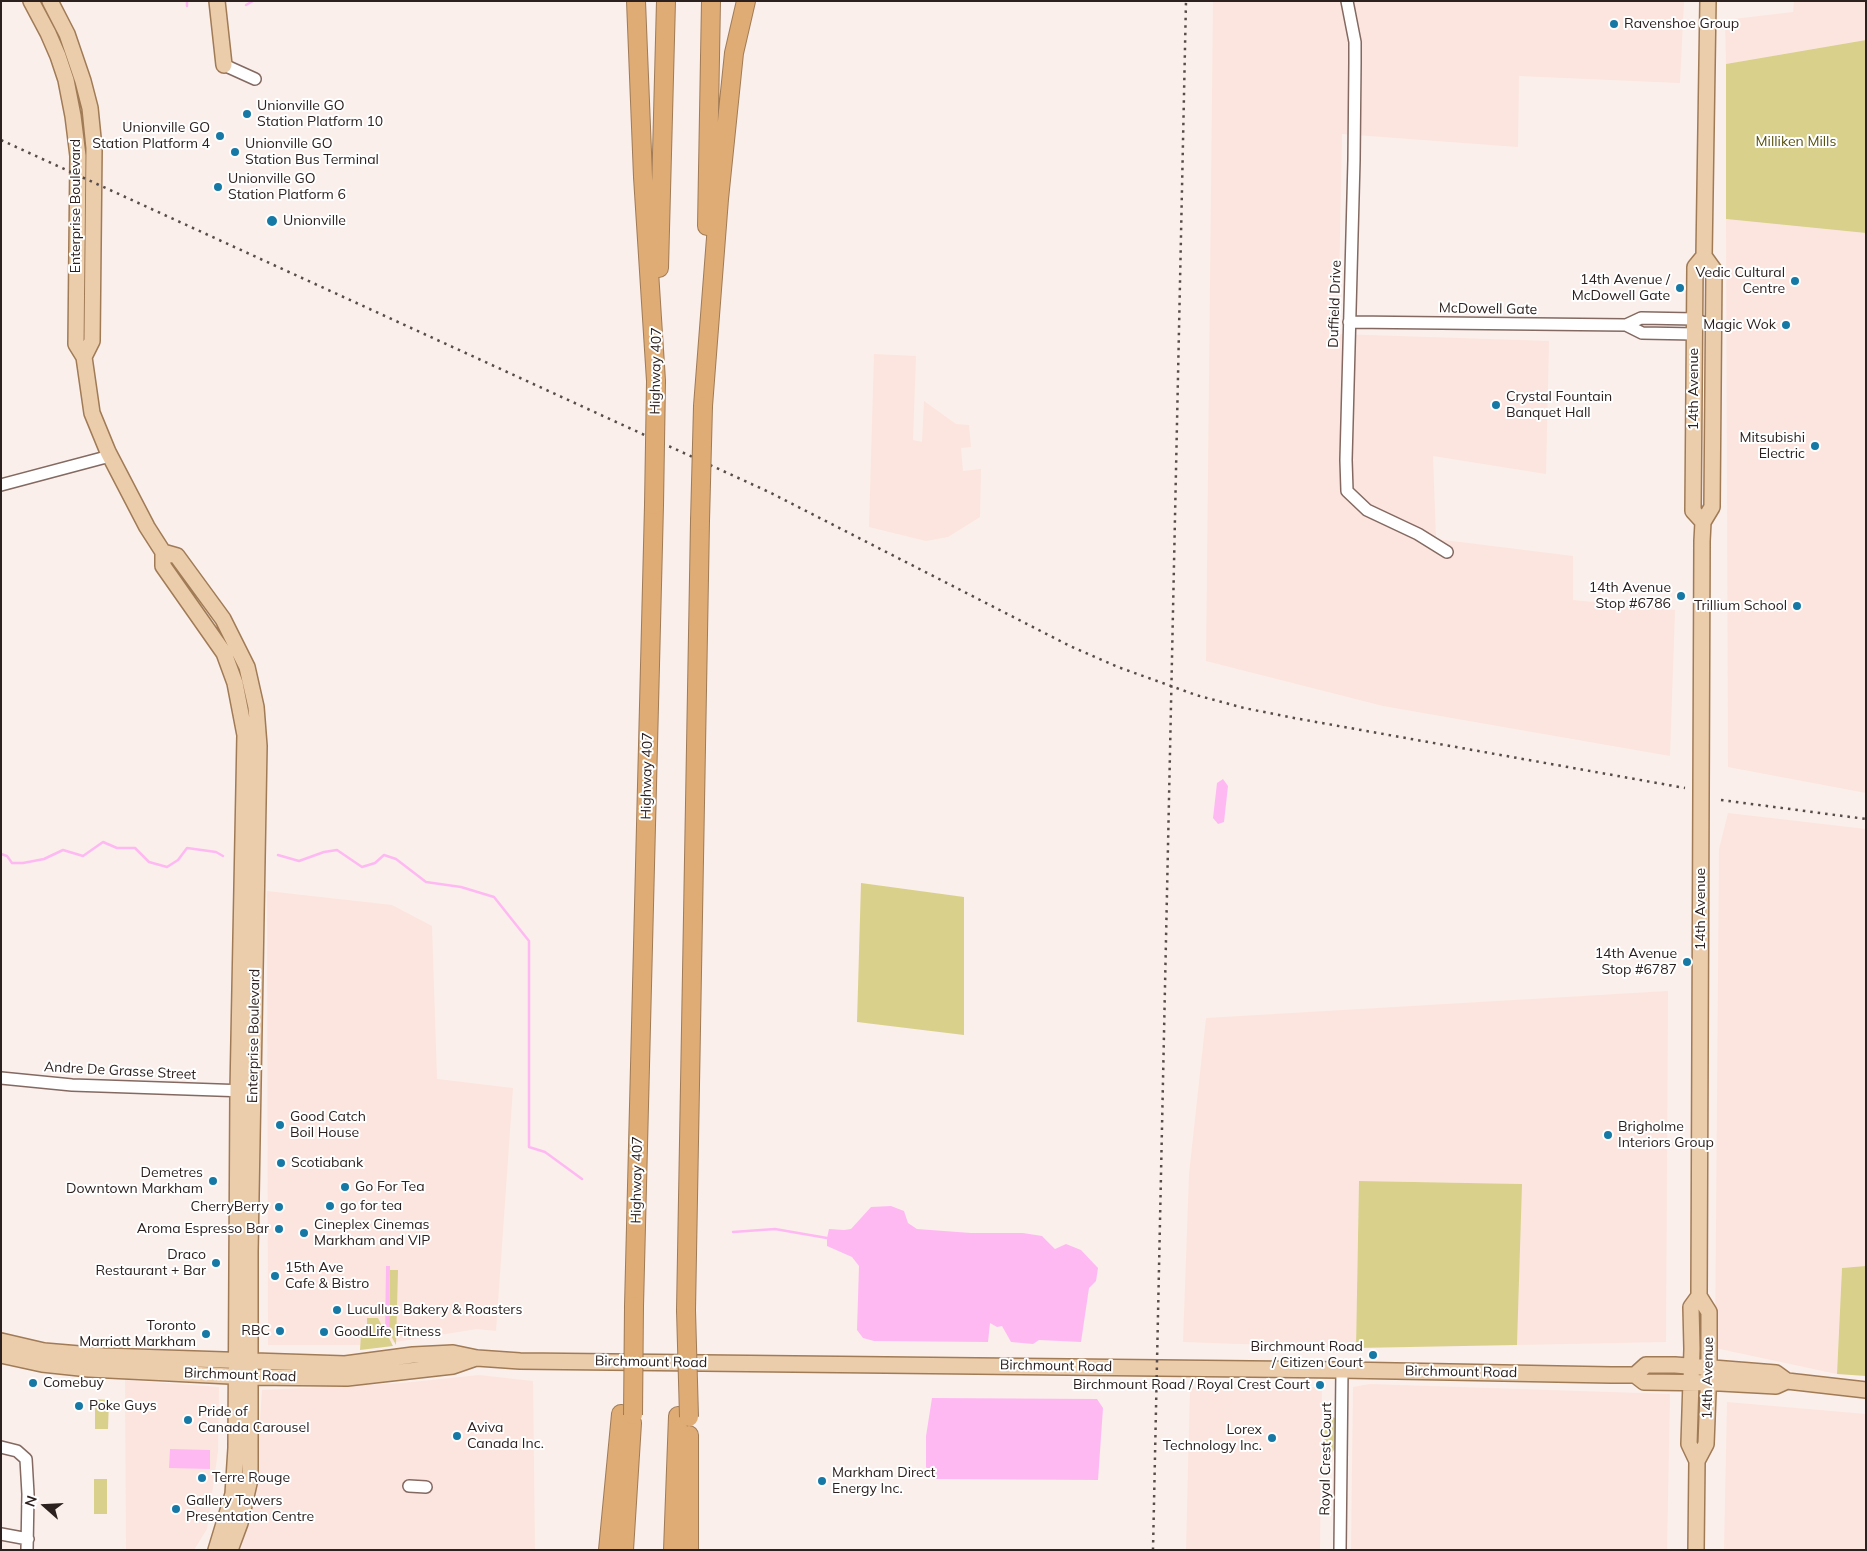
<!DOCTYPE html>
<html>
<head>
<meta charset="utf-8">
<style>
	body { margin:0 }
	#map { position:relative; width:1867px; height:1551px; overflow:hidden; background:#fbefeb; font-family:Mulish,sans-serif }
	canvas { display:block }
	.frame { position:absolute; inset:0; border:2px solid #2c211e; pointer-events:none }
	.north { position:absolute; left:20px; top:1481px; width:50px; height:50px; -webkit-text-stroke:4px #fff; paint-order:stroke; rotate:289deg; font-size:14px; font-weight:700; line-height:20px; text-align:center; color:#2c211e }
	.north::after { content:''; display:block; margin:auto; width:18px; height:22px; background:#2c211e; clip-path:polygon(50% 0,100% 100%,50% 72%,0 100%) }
</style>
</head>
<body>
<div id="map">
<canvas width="1867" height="1551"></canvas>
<div class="frame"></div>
<div class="north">N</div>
</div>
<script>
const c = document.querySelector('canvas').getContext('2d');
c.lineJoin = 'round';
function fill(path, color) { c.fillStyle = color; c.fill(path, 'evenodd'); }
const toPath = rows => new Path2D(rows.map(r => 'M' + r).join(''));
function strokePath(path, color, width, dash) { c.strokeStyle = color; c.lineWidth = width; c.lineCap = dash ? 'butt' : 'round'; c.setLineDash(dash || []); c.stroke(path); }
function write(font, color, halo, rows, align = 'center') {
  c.font = font + ' Mulish,sans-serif'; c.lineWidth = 4; c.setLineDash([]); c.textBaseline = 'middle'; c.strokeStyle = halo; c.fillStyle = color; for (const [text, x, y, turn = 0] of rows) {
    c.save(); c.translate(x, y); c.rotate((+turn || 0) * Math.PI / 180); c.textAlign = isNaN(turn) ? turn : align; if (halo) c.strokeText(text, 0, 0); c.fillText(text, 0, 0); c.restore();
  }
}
fill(toPath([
	[1213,1,1684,1,1680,83,1519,76,1518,147,1342,134,1338,334,1549,341,1546,474,1433,456,1436,539,1573,556,1573,600,1675,610,1670,756,1383,706,1206,661],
	[1794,1,1866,1,1866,40,1726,64,1725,20,1793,12],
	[1726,219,1866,233,1866,793,1728,767],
	[874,354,916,356,913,440,922,442,924,401,956,424,969,425,971,447,961,448,963,471,981,469,980,517,948,537,926,541,869,527],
	[1728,813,1866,829,1866,1266,1842,1268,1837,1374,1715,1348,1719,849],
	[267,891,392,905,432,926,437,1079,513,1088,496,1331,477,1329,377,1345,268,1345],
	[1668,991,1666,1342,1517,1345,1521,1184,1359,1181,1356,1348,1183,1342,1189,1174,1206,1018],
	[479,1375,533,1381,535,1550,236,1550,255,1499,262,1390,402,1383],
	[125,1380,219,1387,218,1451,207,1529,194,1550,126,1550],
	[1370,1384,1670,1394,1667,1550,1351,1550,1353,1387],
	[1190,1387,1322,1387,1320,1550,1186,1550],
	[1727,1402,1866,1414,1866,1550,1724,1550]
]), '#fce5de');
fill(toPath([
	[1866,40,1866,233,1726,219,1726,64],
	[861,883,964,897,964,1035,857,1022],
	[1359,1181,1522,1184,1517,1345,1356,1348],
	[1866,1266,1866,1376,1837,1374,1842,1268],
	[390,1270,398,1270,396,1345,389,1332],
	[367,1318,378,1318,385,1332,385,1336,388,1336,393,1346,360,1350,361,1335,367,1335],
	[95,1399,109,1400,108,1429,95,1429],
	[1329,1415,1335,1418,1335,1449,1329,1455,1324,1449,1325,1418],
	[94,1479,107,1479,107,1514,94,1514]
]), '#d9d08b');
fill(toPath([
	[1223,779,1228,786,1224,822,1218,824,1213,818,1217,783],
	[891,1206,904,1211,908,1223,917,1229,971,1233,1023,1233,1042,1236,1055,1249,1066,1244,1081,1250,1098,1268,1096,1281,1089,1288,1081,1342,1039,1340,1033,1344,1011,1342,1002,1326,997,1327,990,1323,988,1342,874,1341,863,1338,857,1330,859,1266,852,1257,827,1246,827,1238,829,1229,844,1230,851,1229,871,1207],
	[386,1266,390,1266,389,1336,385,1336],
	[932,1398,1097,1399,1103,1408,1098,1480,934,1479,926,1467,926,1436],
	[170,1449,210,1450,210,1469,169,1468]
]), '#feb9f3');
strokePath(toPath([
	[246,5,253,1],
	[187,6,187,1],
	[1,854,7,856,12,863,23,863,44,859,63,850,83,856,103,842,117,848,135,848,149,862,167,867,178,860,187,848,216,852,223,856],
	[278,855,299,861,324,852,337,850,362,867,375,863,384,855,396,859,426,882,461,887,494,897,529,941,529,1147,545,1152,582,1179],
	[733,1232,775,1229,827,1238]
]), '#feb9f3', 2.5);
const minor = toPath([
	[1347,1,1355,42,1355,63,1354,160,1346,460,1347,491,1367,510,1418,534,1447,552],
	[224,65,255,79],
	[1349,322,1626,325,1642,333,1695,334],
	[1626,325,1641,318,1695,319,1713,327],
	[1,485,110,456],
	[1,1078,72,1085,246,1091],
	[1,1447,17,1451,26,1459,28,1494,27,1550],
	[409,1486,426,1487],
	[1,1534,28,1539],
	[1340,1550,1342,1370]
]);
const major = toPath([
	[31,1,48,33,58,56,66,80,73,116,78,156,76,344,84,357,92,413,108,452,147,527,163,552,163,566,224,653,235,683,245,735,238,1091,236,1448,233,1494,216,1550],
	[50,1,67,34,83,81,90,108,94,148,92,341,84,357],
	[217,1,224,65],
	[1703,522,1693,511,1695,267,1704,256],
	[163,552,177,556,223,619,247,667,256,707,259,746,250,1251,250,1479,240,1523,230,1550],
	[1,1341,44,1351,103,1356,345,1364,413,1355,453,1353,477,1358,520,1361,1342,1370,1611,1375,1635,1375,1646,1365,1675,1365,1776,1373,1787,1381,1866,1390],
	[1,1355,42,1364,89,1369,250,1377,347,1378,453,1366,476,1358],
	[1635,1375,1644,1382,1720,1383,1776,1386,1787,1381],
	[1697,1461,1706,1444,1709,1367,1709,1312,1699,1296,1702,541,1703,522,1712,507,1714,270,1704,256,1708,1],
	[1696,1550,1697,1461,1689,1444,1692,1349,1691,1307,1699,1296]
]);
const highway = toPath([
	[636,1,643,177,656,381],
	[707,226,711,1],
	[659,268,666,1],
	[703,406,719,199,734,53,746,1],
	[634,1306,654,505],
	[686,1310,700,521],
	[689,1435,689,1550],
	[608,1550,621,1414],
	[624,1550,632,1423],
	[673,1550,678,1416]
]);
strokePath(minor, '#836961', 14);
strokePath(major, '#a07b56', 18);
strokePath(highway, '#a07b56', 20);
strokePath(minor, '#fff', 11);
strokePath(major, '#ebcdac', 15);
strokePath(highway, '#deac74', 18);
strokePath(toPath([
	[1,140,769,492,1070,646,1118,667,1196,695,1244,708,1294,718,1685,788],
	[1721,800,1866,819],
	[1153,1550,1186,1]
]), '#584c49', 2.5, [2.5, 5]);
const highwayBridge = toPath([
	[654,505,656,381],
	[700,521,703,406],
	[686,1310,689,1417],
	[633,1415,634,1306]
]);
strokePath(highwayBridge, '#a07b56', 20, []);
strokePath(highwayBridge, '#deac74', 18);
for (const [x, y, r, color] of [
	[1614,24,5,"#1678a4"],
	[247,114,5,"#1678a4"],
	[220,136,5,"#1678a4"],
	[235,152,5,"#1678a4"],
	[218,187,5,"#1678a4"],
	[272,221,6,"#1678a4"],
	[1795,281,5,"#1678a4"],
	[1680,288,5,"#1678a4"],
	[1786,325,5,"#1678a4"],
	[1496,405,5,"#1678a4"],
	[1815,446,5,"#1678a4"],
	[1681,596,5,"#1678a4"],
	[1797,606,5,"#1678a4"],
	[1687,962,5,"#1678a4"],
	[280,1125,5,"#1678a4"],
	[1608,1135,5,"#1678a4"],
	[281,1163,5,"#1678a4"],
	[213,1181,5,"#1678a4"],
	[345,1187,5,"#1678a4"],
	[330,1206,5,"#1678a4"],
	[279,1207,5,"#1678a4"],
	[279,1229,5,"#1678a4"],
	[304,1233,5,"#1678a4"],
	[216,1263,5,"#1678a4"],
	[275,1276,5,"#1678a4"],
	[337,1310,5,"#1678a4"],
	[280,1331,5,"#1678a4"],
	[324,1332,5,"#1678a4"],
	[206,1334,5,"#1678a4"],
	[1373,1355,5,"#1678a4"],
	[33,1383,5,"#1678a4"],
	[1320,1385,5,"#1678a4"],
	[79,1406,5,"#1678a4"],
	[188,1420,5,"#1678a4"],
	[457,1436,5,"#1678a4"],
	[1272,1438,5,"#1678a4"],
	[202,1478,5,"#1678a4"],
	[822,1481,5,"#1678a4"],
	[176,1509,5,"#1678a4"]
]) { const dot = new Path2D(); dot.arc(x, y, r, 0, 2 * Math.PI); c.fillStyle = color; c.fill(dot); strokePath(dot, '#fff', 2); }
write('14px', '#2c211e', '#fff', [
	["Ravenshoe Group",1624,24],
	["Unionville GO",257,106],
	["Station Platform 10",257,122],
	["Unionville GO",210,128,"right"],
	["Station Platform 4",210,144,"right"],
	["Unionville GO",245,144],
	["Station Bus Terminal",245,160],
	["Unionville GO",228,179],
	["Station Platform 6",228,195],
	["Unionville",283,221],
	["Vedic Cultural",1785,273,"right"],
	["Centre",1785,289,"right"],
	["14th Avenue /",1670,280,"right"],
	["McDowell Gate",1670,296,"right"],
	["Magic Wok",1776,325,"right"],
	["Crystal Fountain",1506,397],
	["Banquet Hall",1506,413],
	["Mitsubishi",1805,438,"right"],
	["Electric",1805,454,"right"],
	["14th Avenue",1671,588,"right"],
	["Stop #6786",1671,604,"right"],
	["Trillium School",1787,606,"right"],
	["14th Avenue",1677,954,"right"],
	["Stop #6787",1677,970,"right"],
	["Good Catch",290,1117],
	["Boil House",290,1133],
	["Brigholme",1618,1127],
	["Interiors Group",1618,1143],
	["Scotiabank",291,1163],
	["Demetres",203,1173,"right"],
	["Downtown Markham",203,1189,"right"],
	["Go For Tea",355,1187],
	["go for tea",340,1206],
	["CherryBerry",269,1207,"right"],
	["Cineplex Cinemas",314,1225],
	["Markham and VIP",314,1241],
	["Aroma Espresso Bar",269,1229,"right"],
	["Draco",206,1255,"right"],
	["Restaurant + Bar",206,1271,"right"],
	["15th Ave",285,1268],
	["Cafe & Bistro",285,1284],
	["Lucullus Bakery & Roasters",347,1310],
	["Toronto",196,1326,"right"],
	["Marriott Markham",196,1342,"right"],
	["RBC",270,1331,"right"],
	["GoodLife Fitness",334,1332],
	["Birchmount Road",1363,1347,"right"],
	["/ Citizen Court",1363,1363,"right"],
	["Comebuy",43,1383],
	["Birchmount Road / Royal Crest Court",1310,1385,"right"],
	["Poke Guys",89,1406],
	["Pride of",198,1412],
	["Canada Carousel",198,1428],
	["Aviva",467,1428],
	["Canada Inc.",467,1444],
	["Lorex",1262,1430,"right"],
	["Technology Inc.",1262,1446,"right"],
	["Markham Direct",832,1473],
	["Energy Inc.",832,1489],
	["Terre Rouge",212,1478],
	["Gallery Towers",186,1501],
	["Presentation Centre",186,1517]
], 'left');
write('14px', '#58500d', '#fff', [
	["Milliken Mills",1796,142]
]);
write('14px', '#2c211e', '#fff', [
	["Enterprise Boulevard",76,206,-90],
	["Duffield Drive",1335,304,-88],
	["McDowell Gate",1488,309,1],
	["Highway 407",656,371,-89],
	["14th Avenue",1694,389,-90],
	["Highway 407",647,776,-89],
	["14th Avenue",1701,909,-90],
	["Enterprise Boulevard",254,1036,-89],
	["Andre De Grasse Street",120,1071,3],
	["Highway 407",637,1180,-89],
	["Birchmount Road",651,1362,1],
	["Birchmount Road",1056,1366,1],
	["Birchmount Road",1461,1372,1],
	["Birchmount Road",240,1375,2],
	["14th Avenue",1708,1378,-89],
	["Royal Crest Court",1326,1459,-89]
]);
</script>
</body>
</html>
